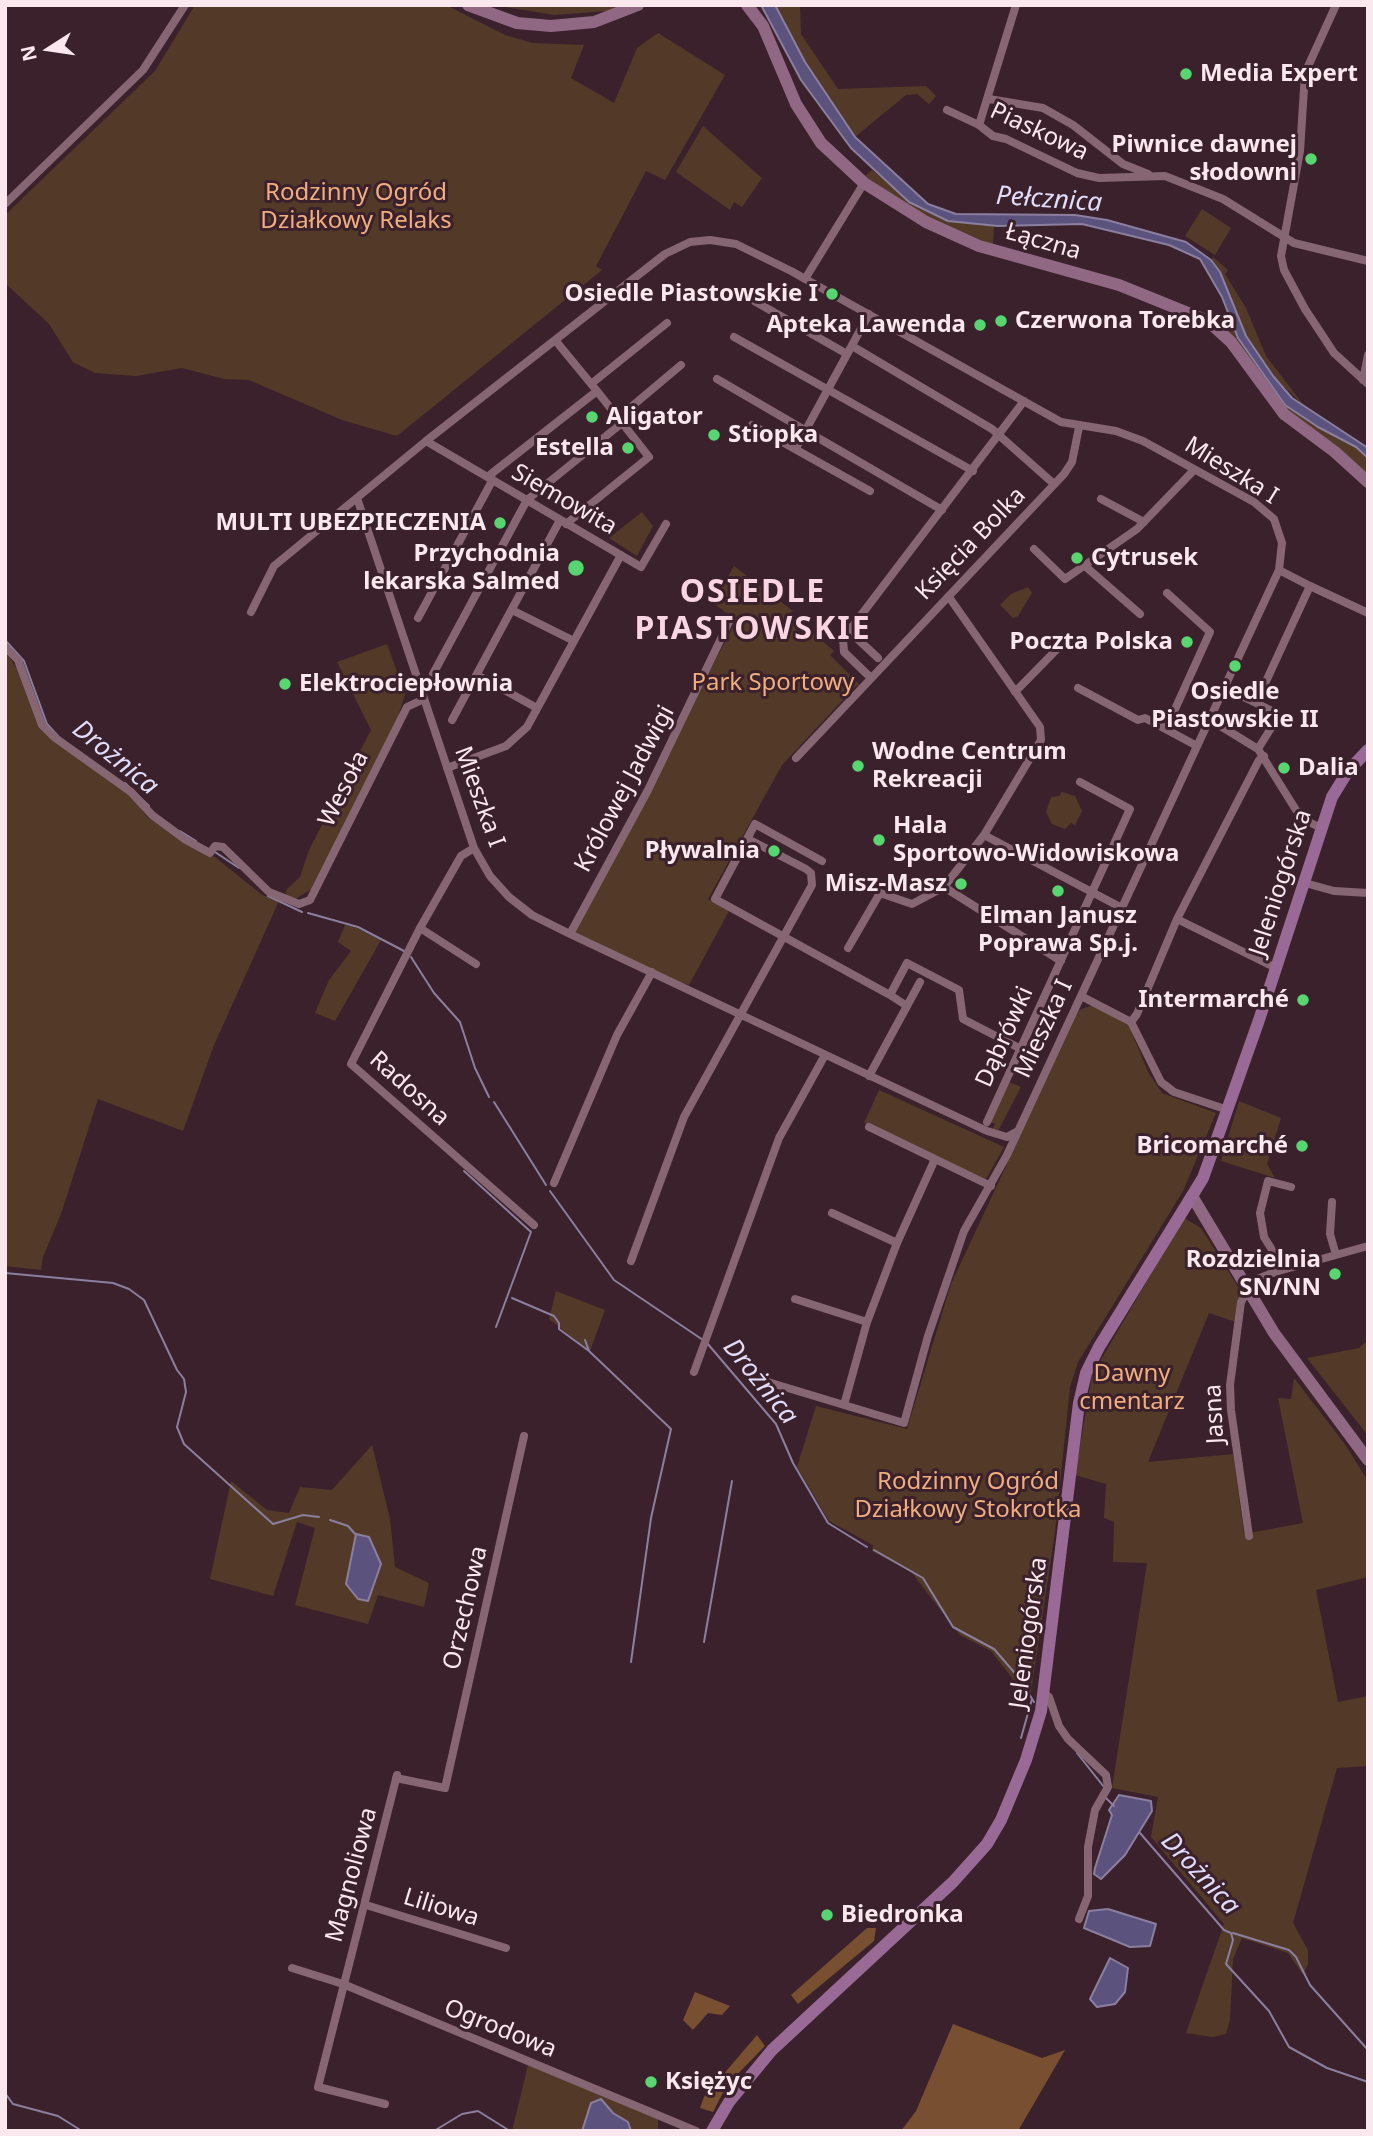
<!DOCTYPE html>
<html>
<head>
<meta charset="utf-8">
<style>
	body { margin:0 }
	#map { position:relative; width:1373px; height:2136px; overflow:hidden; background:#3b212b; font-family:"Noto Sans",sans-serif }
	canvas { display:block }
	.frame { position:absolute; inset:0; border:7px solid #fbe8ee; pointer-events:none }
	.north { position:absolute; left:14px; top:14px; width:70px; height:70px; -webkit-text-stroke:5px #3b212b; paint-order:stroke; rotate:258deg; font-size:19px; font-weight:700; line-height:28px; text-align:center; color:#fbe8ee }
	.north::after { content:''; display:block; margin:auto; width:24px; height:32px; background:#fbe8ee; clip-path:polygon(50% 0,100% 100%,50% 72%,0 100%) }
</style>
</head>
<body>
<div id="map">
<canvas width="1373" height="2136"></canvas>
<div class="frame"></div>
<div class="north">N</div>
</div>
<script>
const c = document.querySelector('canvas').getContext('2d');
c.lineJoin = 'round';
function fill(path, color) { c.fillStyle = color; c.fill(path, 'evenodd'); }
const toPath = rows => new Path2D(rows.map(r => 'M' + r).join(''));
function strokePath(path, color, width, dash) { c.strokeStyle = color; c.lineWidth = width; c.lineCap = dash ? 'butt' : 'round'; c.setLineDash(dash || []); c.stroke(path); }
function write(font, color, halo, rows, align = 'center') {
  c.font = font + ' "Noto Sans",sans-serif'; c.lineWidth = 6; c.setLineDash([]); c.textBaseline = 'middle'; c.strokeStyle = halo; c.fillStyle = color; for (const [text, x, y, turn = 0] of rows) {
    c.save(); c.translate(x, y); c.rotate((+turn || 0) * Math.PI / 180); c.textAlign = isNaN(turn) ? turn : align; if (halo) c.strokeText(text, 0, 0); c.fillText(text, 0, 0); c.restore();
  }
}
fill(toPath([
	[195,5,446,5,505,35,533,43,584,45,571,78,614,103,637,48,658,33,725,75,665,180,646,171,596,266,602,270,397,436,342,420,249,380,224,379,182,368,136,376,95,373,73,362,49,324,5,283,5,215,155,71],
	[493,5,622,5,608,11,554,15],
	[775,5,800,5,801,34,838,89,926,86,936,96,929,104,917,94,906,95,855,137,805,62],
	[703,126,762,178,742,207,734,202,730,210,676,172],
	[872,170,909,202,948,221,994,226,993,245,926,217,906,205,865,176],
	[1202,209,1231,228,1215,255,1185,236],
	[1213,257,1228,270,1225,274,1246,308,1266,356,1305,407,1273,376,1246,336,1220,272,1211,260],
	[1230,322,1269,384,1295,412,1357,447,1368,458,1368,475,1292,417,1223,327],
	[642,512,653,526,637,556,609,538],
	[734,566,793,611,790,613,834,651,830,655,860,685,856,686,782,765,708,899,729,911,689,985,652,972,570,934,733,627,732,617,713,603],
	[1028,587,1032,593,1018,616,1013,618,1000,605,1011,594],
	[387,644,405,694,393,733,312,889,295,899,285,895,287,889,300,877,309,850,371,730,337,662],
	[5,651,20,673,39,727,131,796,147,817,203,853,215,857,262,895,279,901,214,1045,183,1131,98,1099,62,1211,43,1257,41,1270,5,1266],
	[1062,792,1075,796,1082,811,1075,825,1071,823,1065,829,1052,824,1046,812,1051,797,1059,796],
	[346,923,381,940,335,1021,315,1013,329,980,351,951,338,942],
	[1093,1005,1129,1026,1148,1072,1162,1093,1216,1113,1183,1191,1078,1362,1070,1387,1055,1532,1031,1692,1027,1697,991,1651,960,1635,912,1573,872,1551,873,1545,829,1521,797,1467,816,1406,907,1429,951,1284,1079,1010],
	[1009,1082,1021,1087,997,1133,989,1127,993,1128,995,1124,991,1122],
	[879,1090,1004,1147,986,1179,864,1123],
	[1239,1101,1281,1118,1267,1164,1275,1178,1221,1161],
	[1184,1218,1201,1228,1242,1293,1237,1300,1236,1322,1209,1313,1148,1462,1233,1454,1244,1534,1303,1523,1278,1398,1291,1399,1294,1378,1344,1443,1368,1481,1368,1577,1316,1590,1338,1702,1368,1696,1368,1766,1337,1768,1293,1923,1308,1950,1308,1964,1303,1975,1288,1953,1242,1938,1233,1959,1230,2020,1226,2034,1212,2037,1186,2033,1224,1924,1151,1837,1158,1797,1112,1788,1147,1563,1113,1562,1114,1522,1104,1518,1106,1484,1075,1475,1092,1375],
	[556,1291,605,1310,590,1351,549,1319],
	[1368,1340,1368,1428,1366,1433,1307,1358,1359,1348],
	[372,1445,390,1519,395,1567,429,1583,424,1607,378,1595,368,1624,295,1605,315,1528,297,1522,273,1596,210,1579,231,1481,267,1510,289,1513,300,1487,332,1490],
	[528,2065,658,2119,658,2131,512,2131]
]), '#533a28');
fill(toPath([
	[867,1928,876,1928,874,1941,798,2004,791,1995],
	[695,1992,730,2006,722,2015,708,2013,693,2030,683,2020],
	[953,2024,1042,2058,1065,2050,1018,2131,901,2131,916,2111],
	[757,2035,765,2046,727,2085,713,2112,700,2108,704,2097]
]), '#784f31');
const water = toPath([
	[761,5,775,5,805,62,855,137,928,204,956,214,1075,215,1107,220,1186,242,1211,260,1220,272,1246,336,1273,376,1292,398,1368,448,1368,458,1356,447,1318,427,1285,405,1238,338,1222,297,1200,259,1169,245,1082,224,998,226,948,221,909,202,851,148,801,80,761,5],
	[356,1534,369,1537,381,1564,368,1601,358,1599,346,1584,356,1534],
	[1119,1795,1151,1801,1152,1811,1125,1855,1101,1879,1094,1874,1095,1868,1112,1815,1109,1810,1119,1795],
	[1108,1909,1156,1924,1150,1946,1130,1947,1084,1928,1089,1911,1108,1909],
	[1110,1958,1128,1968,1125,1992,1115,2004,1097,2007,1090,1999,1110,1958],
	[601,2099,613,2113,628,2122,631,2131,582,2131,591,2103,601,2099]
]);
fill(water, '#5b527d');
strokePath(water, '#8b7f9f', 2);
strokePath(toPath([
	[5,640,24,661,47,724,58,736],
	[125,783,149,806],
	[180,831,196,841],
	[215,852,239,868],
	[268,896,302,912],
	[308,913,358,927,404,951],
	[411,957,434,993,460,1022,475,1068,489,1097],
	[494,1102,546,1185],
	[464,1171,531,1232,496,1327],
	[550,1191,614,1280,703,1340],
	[5,1273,113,1283,129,1289,144,1300,177,1370,184,1379,186,1392,177,1427,184,1444,273,1524,303,1515,319,1517],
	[512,1298,554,1316,559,1323,559,1329,589,1351],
	[585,1340,589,1351,671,1429,651,1518,631,1662],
	[707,1343,776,1424,793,1463,828,1523,867,1547],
	[330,1520,348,1526,356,1535],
	[874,1550,923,1578,953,1627,994,1649,1020,1679,1034,1702],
	[704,1642,732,1481],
	[1021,1738,1032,1699],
	[1077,1753,1104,1787],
	[1106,1798,1114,1806],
	[1140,1833,1224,1930,1231,1933,1233,1940,1226,1964,1269,2011,1289,2047,1327,2068,1368,2082],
	[1233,1933,1289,1950,1296,1957,1310,1985,1368,2050],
	[5,2093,13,2104,58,2116,82,2131],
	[434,2131,462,2114,478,2111,510,2131]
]), '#8b7f9f', 2);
strokePath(toPath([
	[1336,5,1305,73,1300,151,1281,256,1284,270,1305,309,1334,353,1368,384],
	[989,99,1043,108,1073,125,1123,164,1148,174],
	[947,110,979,125,993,136,1006,139,1077,173,1099,178,1165,176,1223,199,1294,243,1368,261],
	[979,125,1016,5],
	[5,204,143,70,185,5],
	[805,279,864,183],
	[735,290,847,354],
	[734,337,973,471],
	[852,346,992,429,1054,484],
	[717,379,942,510],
	[1363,380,1368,355],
	[591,384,667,323],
	[618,418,681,365],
	[752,425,870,491],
	[426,441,641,567,666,524],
	[796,448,869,314],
	[357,498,474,848,490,876,509,897,532,915,570,934,987,1131,1007,1137,1018,1131],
	[1101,499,1144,522],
	[566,524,649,457,597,391],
	[1034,549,1065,579,1137,529,1194,470],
	[1085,566,1140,614],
	[1310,586,1368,613],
	[512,610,574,641],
	[251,612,274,566,426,441,665,254,690,242,710,240,736,244,791,271,1061,422,1116,431,1143,441,1254,502,1274,519,1282,543,1279,570,1007,1155,964,1231,928,1336,904,1423,844,1405],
	[418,618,492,481,491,474,597,391,555,340],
	[849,631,1024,401],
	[5,647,18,660,42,725,54,737,131,792,152,815,186,840,210,853,215,846,223,847,269,892,299,904,310,900,407,707,424,699],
	[433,674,527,500,622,423],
	[477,675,537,708],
	[871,678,844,652,843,639,849,631,878,658],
	[1078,688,1138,720,1145,718,1197,746],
	[1015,692,1064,642],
	[1235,693,1256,703],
	[1209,719,1258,749,1296,810,1307,821,1321,828],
	[452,720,560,520],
	[1166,729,1210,632,1167,593],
	[1258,749,1276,720,1272,711,1256,703,1310,586,1279,570],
	[796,758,1064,474,1072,462,1079,427],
	[447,768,506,746,527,727,621,555],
	[984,835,1122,908],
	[474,848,461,856,420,928,351,1064,534,1225],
	[822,861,755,824,715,899,890,995],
	[1305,883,1334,891,1368,893],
	[944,887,1061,961],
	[1177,919,1276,968],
	[420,928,476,964],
	[570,934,648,790,729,622],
	[848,948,880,893,912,904,944,887,984,835,1041,740,1040,727,949,597],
	[1081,996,1131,1022,1161,1082,1174,1092,1228,1110],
	[907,1006,920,982],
	[1131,1022,1137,1014,1177,919,1259,760,1264,756],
	[869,1076,907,1006,890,995,907,963,959,990,963,1019,1021,1049],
	[987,1122,1130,809,1080,782],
	[869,1127,935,1159],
	[554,1183,617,1035,652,972],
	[1332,1202,1330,1234,1336,1255],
	[832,1213,897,1243],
	[631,1261,684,1117,812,885,811,873,806,869,748,839],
	[1284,1269,1264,1237,1260,1213,1268,1181,1291,1187],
	[1245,1284,1275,1272,1368,1246],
	[1248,1290,1241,1302,1230,1385,1231,1410,1249,1536],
	[795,1299,867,1322],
	[694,1372,779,1138,825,1055],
	[762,1375,768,1382,844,1405,867,1322,897,1243,935,1159,991,1186],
	[1044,1693,1049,1697,1059,1726,1068,1739,1106,1775,1108,1787,1095,1810,1088,1847,1088,1896,1079,1919],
	[396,1778,445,1788,524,1436],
	[366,1905,506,1948],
	[292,1968,343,1984,696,2131],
	[385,2104,318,2087,397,1775]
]), '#866672', 8);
strokePath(toPath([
	[468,5,517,23,551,26,594,22,638,5],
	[747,5,763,26,796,104,821,143,864,183,926,222,979,246,1119,285,1208,321,1231,342,1284,414,1335,452,1368,482],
	[1192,1196,1274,1333,1368,1460]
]), '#906884', 12);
strokePath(toPath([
	[712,2131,729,2102,772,2050,953,1882,987,1844,1001,1820,1026,1760,1041,1711,1079,1403,1086,1373,1099,1347,1203,1178,1259,1020,1332,797,1348,771,1368,750]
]), '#9a6a96', 12);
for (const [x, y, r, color] of [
	[1186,74,7,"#57d570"],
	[1311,159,7,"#57d570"],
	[832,294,7,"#57d570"],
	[1001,321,7,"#57d570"],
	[980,325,7,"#57d570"],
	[592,417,7,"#57d570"],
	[714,435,7,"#57d570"],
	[628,448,7,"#57d570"],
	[500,523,7,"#57d570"],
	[1077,558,7,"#57d570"],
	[576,568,9,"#57d570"],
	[1187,642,7,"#57d570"],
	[1235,666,7,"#57d570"],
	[285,684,7,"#57d570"],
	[858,766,7,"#57d570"],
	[1284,768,7,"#57d570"],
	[879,840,7,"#57d570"],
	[774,851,7,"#57d570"],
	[961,884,7,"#57d570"],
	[1058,891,7,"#57d570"],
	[1303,1000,7,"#57d570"],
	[1302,1146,7,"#57d570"],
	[1335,1274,7,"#57d570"],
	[827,1915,7,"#57d570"],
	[651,2082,7,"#57d570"]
]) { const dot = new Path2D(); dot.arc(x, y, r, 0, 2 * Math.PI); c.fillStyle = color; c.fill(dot); strokePath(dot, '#3b212b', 2.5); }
write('bold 24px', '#fbe8ee', '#3b212b', [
	["Media Expert",1200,74,"left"],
	["Piwnice dawnej",1297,145],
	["słodowni",1297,173],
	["Osiedle Piastowskie I",818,294],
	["Czerwona Torebka",1015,321,"left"],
	["Apteka Lawenda",966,325],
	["Aligator",606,417,"left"],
	["Stiopka",728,435,"left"],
	["Estella",614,448],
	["MULTI UBEZPIECZENIA",486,523],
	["Przychodnia",560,554],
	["lekarska Salmed",560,582],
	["Cytrusek",1091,558,"left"],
	["Poczta Polska",1173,642],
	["Elektrociepłownia",299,684,"left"],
	["Osiedle",1235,692,"center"],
	["Piastowskie II",1235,720,"center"],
	["Wodne Centrum",872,752,"left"],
	["Rekreacji",872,780,"left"],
	["Dalia",1298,768,"left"],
	["Hala",893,826,"left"],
	["Sportowo-Widowiskowa",893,854,"left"],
	["Pływalnia",760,851],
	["Misz-Masz",947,884],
	["Elman Janusz",1058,916,"center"],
	["Poprawa Sp.j.",1058,944,"center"],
	["Intermarché",1289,1000],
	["Bricomarché",1288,1146],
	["Rozdzielnia",1321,1260],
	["SN/NN",1321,1288],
	["Biedronka",841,1915,"left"],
	["Księżyc",665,2082,"left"]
], 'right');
write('24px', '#fbe8ee', '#3b212b', [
	["Piaskowa",1039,132,25],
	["Łączna",1043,242,16],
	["Mieszka I",1231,471,32],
	["Siemowita",564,500,30],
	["Księcia Bolka",971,544,-46],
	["Wesoła",344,789,-63],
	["Królowej Jadwigi",625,789,-62],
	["Mieszka I",479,797,70],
	["Jeleniogórska",1281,883,-72],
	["Mieszka I",1044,1029,-65],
	["Dąbrówki",1005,1037,-66],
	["Radosna",409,1089,42],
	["Jasna",1215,1414,-93],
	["Orzechowa",466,1608,-77],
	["Jeleniogórska",1029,1633,-82],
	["Magnoliowa",352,1875,-75],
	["Liliowa",441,1908,17],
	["Ogrodowa",500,2029,22]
]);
write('24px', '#f0ad7e', '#3b212b', [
	["Rodzinny Ogród",356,193],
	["Działkowy Relaks",356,221],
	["Park Sportowy",773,683],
	["Dawny",1132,1374],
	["cmentarz",1132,1402],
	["Rodzinny Ogród",968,1482],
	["Działkowy Stokrotka",968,1510]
]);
write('italic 26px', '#e0dcf9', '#3b212b', [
	["Pełcznica",1049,200,4],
	["Drożnica",115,758,39],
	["Drożnica",760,1382,51],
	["Drożnica",1200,1874,47]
]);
c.letterSpacing = '2px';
write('bold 32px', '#fad5e2', '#3b212b', [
	["OSIEDLE",753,593],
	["PIASTOWSKIE",753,630]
]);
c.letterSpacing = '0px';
</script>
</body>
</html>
